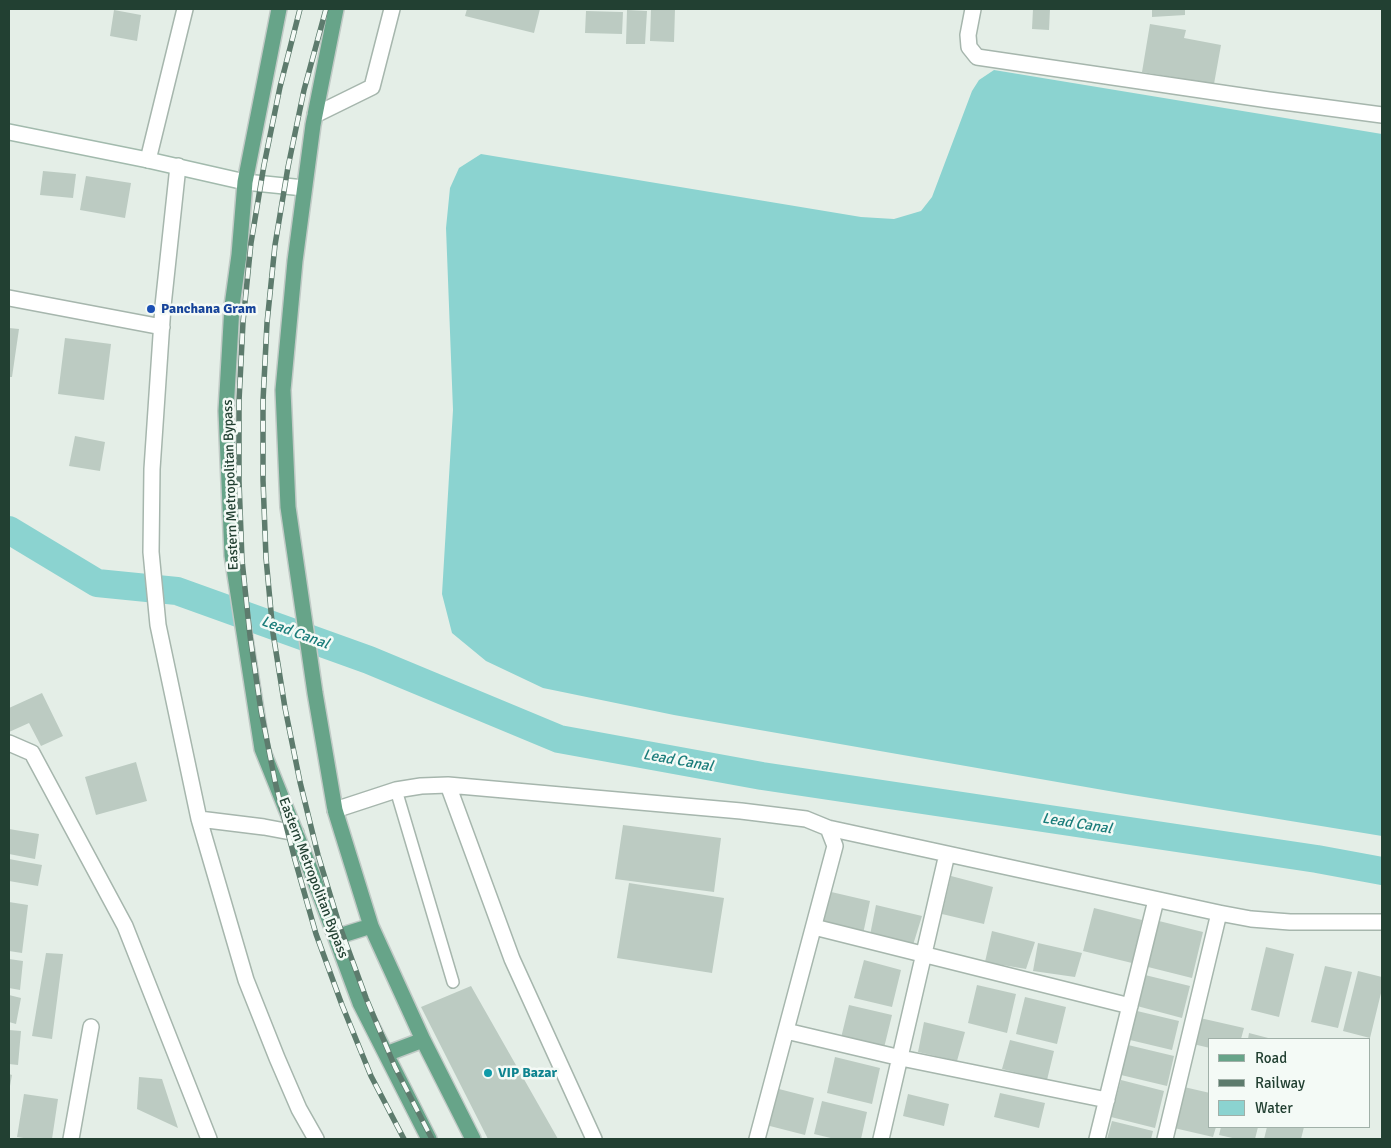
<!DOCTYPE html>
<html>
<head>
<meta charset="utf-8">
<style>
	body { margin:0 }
	#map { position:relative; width:1391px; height:1148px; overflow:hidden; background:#e4eee7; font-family:Signika,sans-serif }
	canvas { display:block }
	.frame { position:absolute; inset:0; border:10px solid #224032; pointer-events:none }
	.legend { position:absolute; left:1208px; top:1038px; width:162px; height:90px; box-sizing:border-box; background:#f4faf6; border:1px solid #a0b0a8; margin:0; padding:6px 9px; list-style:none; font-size:15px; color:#224032 }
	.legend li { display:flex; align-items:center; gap:10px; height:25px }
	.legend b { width:25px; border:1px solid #a0b0a8 }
</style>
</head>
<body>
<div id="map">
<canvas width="1391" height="1148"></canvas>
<div class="frame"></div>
<ul class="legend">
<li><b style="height:6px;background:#67a489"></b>Road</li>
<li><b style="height:6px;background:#5d7b6d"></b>Railway</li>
<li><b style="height:14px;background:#8bd3d0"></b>Water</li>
</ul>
</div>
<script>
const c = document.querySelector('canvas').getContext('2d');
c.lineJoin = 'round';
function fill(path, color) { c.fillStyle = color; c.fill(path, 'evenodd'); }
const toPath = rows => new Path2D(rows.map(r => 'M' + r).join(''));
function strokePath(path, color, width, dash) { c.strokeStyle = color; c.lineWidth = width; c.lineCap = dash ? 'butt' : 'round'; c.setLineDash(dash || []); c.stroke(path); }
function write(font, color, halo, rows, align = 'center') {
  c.font = font + ' Signika,sans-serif'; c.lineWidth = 5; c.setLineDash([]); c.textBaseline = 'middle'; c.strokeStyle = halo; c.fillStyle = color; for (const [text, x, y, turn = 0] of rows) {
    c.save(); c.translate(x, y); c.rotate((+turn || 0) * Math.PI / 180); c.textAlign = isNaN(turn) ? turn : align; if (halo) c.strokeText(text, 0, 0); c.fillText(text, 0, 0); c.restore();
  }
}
fill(toPath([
	[994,70,1382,134,1382,836,1126,794,674,715,543,688,486,661,452,633,442,594,453,410,446,228,450,188,459,168,481,154,861,217,894,219,921,211,932,197,972,91,979,80]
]), '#8bd3d0');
strokePath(toPath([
	[9,530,97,583,177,591,369,660,559,739,762,776,1317,859,1382,871]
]), '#8bd3d0', 28);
fill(toPath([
	[467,9,540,9,534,33,465,16],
	[651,9,675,9,674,42,650,41],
	[1033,9,1050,9,1049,30,1032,29],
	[1152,9,1185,9,1185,15,1152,17],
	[114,10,141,15,137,41,110,36],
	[627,10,647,11,645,44,626,44],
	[586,11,623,12,622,34,585,33],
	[1150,24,1186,30,1184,38,1221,45,1214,84,1142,72],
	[43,171,76,174,73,198,40,195],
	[86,176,131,183,125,218,80,210],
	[9,328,19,329,12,377,9,377],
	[65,338,111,344,104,400,58,394],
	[75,436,105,442,100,471,69,466],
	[42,693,63,736,41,746,29,723,9,732,9,708],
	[136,762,147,801,96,815,85,777],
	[623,825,721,838,714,892,615,879],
	[9,829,39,834,35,859,9,854],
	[9,859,42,865,38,886,9,881],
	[951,876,993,887,984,924,942,914],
	[629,883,724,898,712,973,617,958],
	[827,891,870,901,863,934,822,924],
	[9,902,28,905,22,953,9,951],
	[876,905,922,916,913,945,870,935],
	[1094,908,1142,920,1132,963,1083,951],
	[1159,921,1203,932,1192,978,1148,967],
	[992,931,1035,942,1026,969,985,962],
	[1038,943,1082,953,1075,977,1033,971],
	[1266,947,1294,954,1279,1017,1251,1010],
	[46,953,63,954,52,1039,32,1036],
	[9,959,23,961,20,990,9,988],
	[864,960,901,970,892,1007,854,998],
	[1325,966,1352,972,1338,1028,1311,1022],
	[1358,971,1382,977,1382,989,1370,1038,1343,1031],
	[1145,975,1190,986,1182,1018,1137,1006],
	[977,985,1016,994,1007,1033,968,1023],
	[471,986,558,1139,488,1139,421,1007],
	[9,995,21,998,16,1024,9,1022],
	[1025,997,1066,1007,1057,1044,1016,1034],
	[849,1005,892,1015,884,1048,841,1038],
	[1137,1011,1179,1021,1172,1050,1130,1040],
	[1200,1018,1244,1028,1241,1039,1210,1039,1210,1048,1193,1044],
	[924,1022,965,1032,957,1061,918,1052],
	[9,1030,21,1031,18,1065,9,1064],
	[1249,1033,1272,1039,1248,1039],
	[1010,1040,1054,1051,1047,1080,1002,1069],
	[1128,1045,1174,1056,1167,1086,1121,1075],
	[835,1057,880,1068,872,1104,827,1093],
	[9,1074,12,1075,10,1086,9,1086],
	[139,1077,162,1079,178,1128,137,1109],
	[1121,1080,1164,1091,1155,1128,1111,1117],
	[1184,1087,1210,1093,1210,1127,1216,1127,1213,1137,1174,1128],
	[775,1088,814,1098,805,1135,766,1125],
	[1000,1093,1045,1103,1039,1128,994,1117],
	[24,1094,58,1099,52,1139,30,1139,17,1137],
	[908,1094,949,1104,944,1126,903,1116],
	[822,1101,867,1112,861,1139,835,1139,814,1134],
	[1112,1121,1153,1131,1151,1139,1107,1139],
	[1221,1127,1258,1127,1255,1139,1237,1139,1219,1135],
	[1267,1127,1304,1127,1301,1139,1264,1139]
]), '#bccbc2');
const lane = toPath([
	[396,790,453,982]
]);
const street = toPath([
	[973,9,968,35,969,47,977,57,1269,100,1382,115],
	[315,115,372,87,392,9],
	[148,160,185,9],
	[178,166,163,306,152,469,151,552,158,625,199,819,246,980,277,1058,299,1109,316,1139],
	[9,298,162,327],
	[9,743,32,753,125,926,209,1139],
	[448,785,512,959,594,1139],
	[335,810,396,790,421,786,448,785,741,811,806,819,828,828,835,846,757,1139],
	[199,819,264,827,296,833],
	[828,828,1219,913,1251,919,1290,922,1382,922],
	[814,927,1130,1006],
	[786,1031,901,1058,1107,1100],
	[71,1139,91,1027],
	[881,1139,947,854],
	[1097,1139,1156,900],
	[1165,1139,1219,913]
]);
const secondary = toPath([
	[9,132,148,160,245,182,304,188]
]);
const primary = toPath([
	[279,9,245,182,239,255,232,306,226,411,232,555,262,749,311,871,360,1003,429,1139],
	[336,9,313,125,295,261,283,390,288,507,315,693,335,810,371,926,423,1040,473,1139],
	[336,937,371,926],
	[386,1054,423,1040]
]);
strokePath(lane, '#a6b6ad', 14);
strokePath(street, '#a6b6ad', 18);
strokePath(secondary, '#a2baad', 18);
strokePath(primary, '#c1cac6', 18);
strokePath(lane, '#fff', 11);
strokePath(street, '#fff', 15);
strokePath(secondary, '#fff', 15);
strokePath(primary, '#67a489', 15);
const rail = toPath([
	[300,9,280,87,264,165,251,243,243,322,239,401,239,481,242,560,250,636,261,711,276,786,295,860,316,934,342,1005,371,1076,404,1139],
	[326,9,304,90,288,167,275,245,267,323,263,401,263,480,266,558,273,633,285,708,300,782,318,855,340,927,366,998,395,1067,432,1139]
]);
strokePath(rail, '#5d7b6d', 5.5);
strokePath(rail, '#f4faf6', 4, [11]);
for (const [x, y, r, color] of [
	[151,309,5,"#1a4fb4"],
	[488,1073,5,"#0f9aa8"]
]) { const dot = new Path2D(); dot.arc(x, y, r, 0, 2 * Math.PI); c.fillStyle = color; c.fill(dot); strokePath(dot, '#f4faf6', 2); }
write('bold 14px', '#164399', '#f4faf6', [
	["Panchana Gram",161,309]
], 'left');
write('14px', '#224032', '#f4faf6', [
	["Eastern Metropolitan Bypass",231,485,-92],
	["Eastern Metropolitan Bypass",313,878,69]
]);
write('bold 14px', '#0d838f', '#f4faf6', [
	["VIP Bazar",498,1073]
], 'left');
write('italic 15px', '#1b7d7b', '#f4faf6', [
	["Lead Canal",295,633,20],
	["Lead Canal",678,761,10],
	["Lead Canal",1077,824,9]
]);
</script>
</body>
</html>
